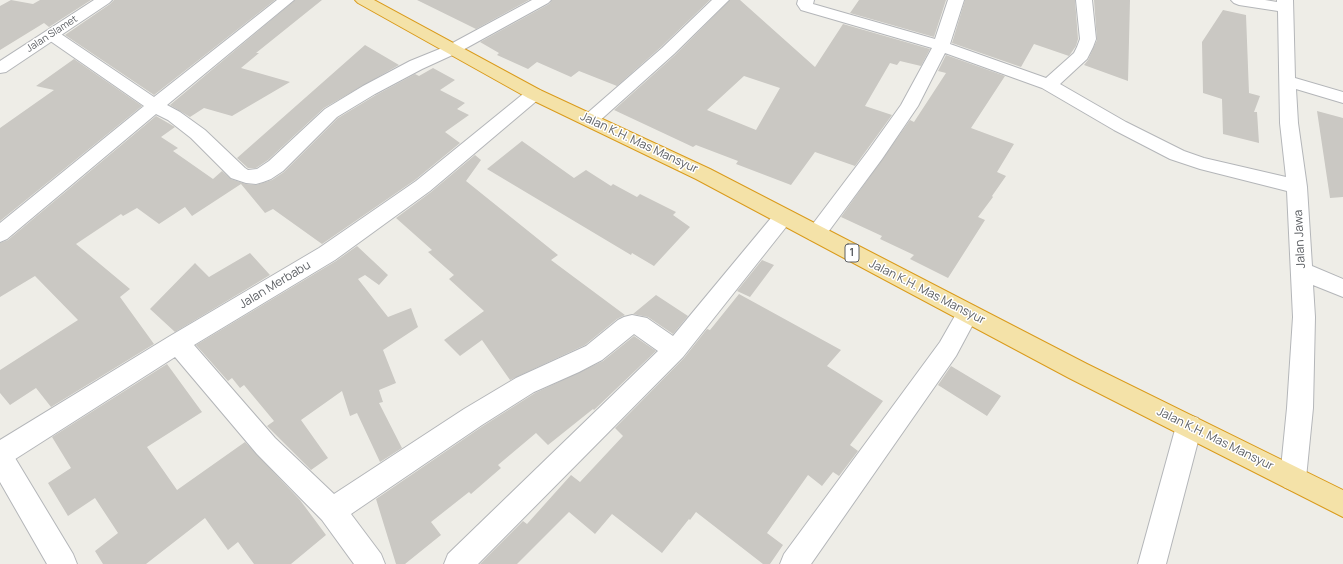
<!DOCTYPE html>
<html>
<head>
<meta charset="utf-8">
<style>
	body { margin:0 }
	canvas { display:block; background:#eeede7 }
</style>
</head>
<body>
<canvas width="1343" height="564"></canvas>
<script>
const c = document.querySelector('canvas').getContext('2d');
c.lineJoin = 'round';
function fill(path, color) { c.fillStyle = color; c.fill(path, 'evenodd'); }
const toPath = rows => new Path2D(rows.map(r => 'M' + r).join(''));
function strokePath(path, color, width, dash) { c.strokeStyle = color; c.lineWidth = width; c.lineCap = dash ? 'butt' : 'round'; c.setLineDash(dash || []); c.stroke(path); }
function write(font, color, halo, rows, align = 'center') {
  c.font = font + ' Manrope,sans-serif'; c.lineWidth = 3; c.setLineDash([]); c.textBaseline = 'middle'; c.strokeStyle = halo; c.fillStyle = color; for (const [text, x, y, turn = 0] of rows) {
    c.save(); c.translate(x, y); c.rotate((+turn || 0) * Math.PI / 180); c.textAlign = isNaN(turn) ? turn : align; if (halo) c.strokeText(text, 0, 0); c.fillText(text, 0, 0); c.restore();
  }
}
fill(toPath([
	[11,0,33,4,40,0,91,0,49,27,44,23,0,50,0,6],
	[114,0,275,0,154,95,65,35,110,4],
	[295,0,322,0,256,53,259,53,241,68,290,82,232,116,204,108,190,117,170,105],
	[417,0,529,0,476,29],
	[552,0,710,0,661,47,617,86,579,71,571,77,537,62,528,69,497,55,499,53,480,42,549,4],
	[730,0,740,0,815,67,843,24,930,49,921,66,900,61,897,65,890,63,865,106,892,115,855,166,815,152,791,185,736,164,738,161,696,145,693,147,614,110,675,55],
	[744,76,780,88,756,130,707,110],
	[859,0,946,0,934,37,850,13],
	[965,0,1075,0,1078,39,1076,46,1069,56,1034,44,1021,67,952,43],
	[1094,0,1130,0,1128,81,1084,65,1088,60,1097,40],
	[1223,10,1246,15,1249,93,1260,96,1254,112,1257,112,1259,143,1223,134,1222,99,1203,93,1202,42],
	[365,45,399,65,324,108,268,160,256,168,248,168,237,158],
	[946,55,1005,76,971,128,1014,144,997,172,1006,176,992,196,993,197,978,217,985,220,948,278,910,259,914,255,880,239,882,236,841,217,910,120,914,122,946,73,938,71],
	[74,59,142,106,0,221,0,128,54,90,36,86],
	[433,68,455,80,440,90,465,103,457,109,469,115,445,132,460,143,415,180,322,244,273,209,265,213,241,184,192,216,185,207,159,224,137,208,123,216,121,214,76,244,130,289,120,297,154,344,51,407,36,388,10,405,0,393,0,370,78,320,35,276,0,297,0,243,8,240,156,116,175,127,161,137,178,148,173,151,213,179,222,171,231,179,246,184,256,185,272,180,284,172,338,118,376,95,415,74,419,76],
	[1317,111,1343,118,1343,197,1330,198],
	[522,141,574,178,586,170,611,186,613,184,637,197,640,194,676,212,673,215,690,227,654,266,632,253,631,255,487,169],
	[475,155,481,160,466,181,558,255,551,260,625,315,617,319,585,345,510,380,482,340,460,356,444,340,484,311,449,279,454,275,428,252,432,250,396,218,431,192],
	[357,246,388,275,379,285,365,275,358,279,388,317,411,308,418,327,383,350,396,383,379,390,383,402,379,403,402,448,380,462,357,413,350,416,342,391,301,420,328,458,311,470,267,426,274,421,244,385,240,388,232,378,228,381,196,345,336,261],
	[250,253,270,275,175,332,150,309,195,263,209,277],
	[762,260,774,265,750,297,737,291],
	[739,294,841,350,827,366,883,401,850,445,858,451,839,476,833,472,822,486,808,475,767,533,783,545,770,564,763,564,696,512,690,520,689,519,662,553,612,514,595,534,569,512,517,564,480,564,523,521,527,524,571,475,580,482,623,436,615,428,684,358,707,329,710,330],
	[656,295,688,316,673,334,648,317,633,314],
	[634,336,656,351,594,410,593,409,548,445,536,433,498,465,501,468,471,494,469,492,431,522,441,535,405,564,396,564,376,499,483,426,535,393,603,361],
	[167,364,202,412,147,447,177,490,245,442,300,500,326,535,291,564,254,564,238,542,228,550,205,518,146,564,103,564,95,551,118,533,95,498,68,516,48,483,71,468,52,437],
	[951,366,1001,396,987,416,938,385]
]), '#cac8c3');
const minor = toPath([
	[277,0,294,0,167,105,180,112,205,130,245,168,248,170,257,169,269,161,325,109,363,86,410,61,447,46,532,0,551,0,548,3,459,52,422,69,375,94,337,117,283,171,271,179,263,182,256,184,246,183,231,178,191,138,168,120,156,114,7,239,0,242,0,223,144,106,46,38,44,35,46,32,52,30,58,32,154,97,277,0],
	[712,0,729,0,674,54,596,124,590,126,584,124,581,120,584,116,662,48,712,0],
	[798,0,814,0,813,4,935,39,948,0,964,0,950,44,1046,78,1074,53,1077,47,1080,39,1076,0,1092,0,1096,39,1093,47,1087,59,1060,84,1126,122,1184,151,1204,158,1286,177,1280,123,1278,11,1239,5,1234,3,1231,0,1265,0,1277,2,1277,0,1293,0,1295,78,1343,92,1343,103,1296,89,1298,123,1307,187,1312,266,1343,279,1343,297,1313,285,1315,317,1313,408,1306,478,1302,487,1293,491,1284,487,1280,478,1287,408,1293,317,1287,191,1200,169,1170,159,1114,130,1042,88,945,53,918,106,882,159,823,239,816,242,809,239,806,234,809,229,868,151,901,105,932,48,801,10,797,4,798,0],
	[534,89,540,90,543,94,540,98,430,191,335,260,194,345,275,438,334,494,464,409,516,378,586,346,618,320,624,317,632,315,647,318,673,336,776,212,783,210,790,212,793,217,790,222,683,357,478,564,444,564,448,554,658,351,634,334,602,360,579,372,534,392,482,425,351,514,381,554,385,564,354,564,322,520,257,454,175,357,9,463,0,466,0,440,170,336,319,248,416,181,528,90,534,89],
	[968,304,976,307,979,313,956,356,811,564,780,564,784,554,940,342,960,307,968,304],
	[1189,415,1198,418,1202,426,1166,564,1138,564,1176,426,1180,418,1189,415]
]);
const tertiary = toPath([
	[94,0,112,0,109,3,6,72,0,73,0,61,94,0],
	[0,445,9,448,73,554,77,564,47,564,0,482,0,445]
]);
const trunk = toPath([
	[355,0,374,0,540,90,710,169,1087,364,1343,490,1343,517,1069,378,696,179,528,98,358,3,355,0]
]);
strokePath(minor, '#b4b6b9', 2);
strokePath(tertiary, '#b4b6b9', 2);
strokePath(trunk, '#da9b1b', 2);
fill(minor, '#fff');
fill(tertiary, '#fff');
fill(trunk, '#f4e2a8');
write('10px', '#5e6165', '#fff', [
	["Jalan Slamet",52,34,-33]
]);
for (const [x, y, w] of [
	[852,253,14]
]) { const box = new Path2D(); box.roundRect(x - w / 2, y - 9, w, 18, 3); c.fillStyle = '#fff'; c.fill(box); strokePath(box, '#5e6165', 1); }
write('bold 11px', '#5e6165', null, [
	["1",852,253]
]);
write('12px', '#5e6165', '#fff', [
	["Jalan K.H. Mas Mansyur",639,143,25],
	["Jalan Jawa",1300,239,-93],
	["Jalan Merbabu",275,285,-31],
	["Jalan K.H. Mas Mansyur",927,292,27],
	["Jalan K.H. Mas Mansyur",1215,439,26]
]);
</script>
</body>
</html>
